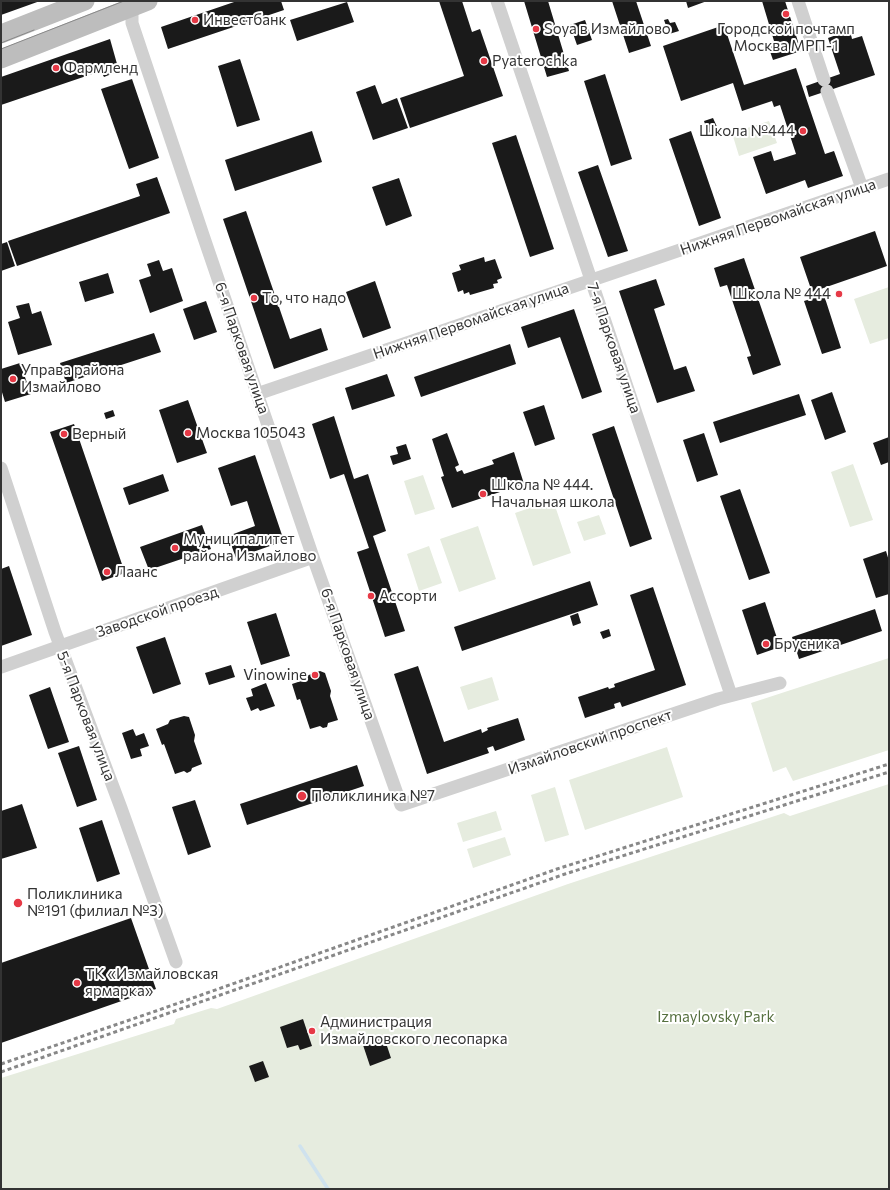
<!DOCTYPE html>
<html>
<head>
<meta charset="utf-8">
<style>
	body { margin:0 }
	#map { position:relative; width:890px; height:1190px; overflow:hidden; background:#fff; font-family:Commissioner,sans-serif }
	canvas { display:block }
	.frame { position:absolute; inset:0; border:2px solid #333; pointer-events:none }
</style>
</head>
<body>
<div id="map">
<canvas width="890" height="1190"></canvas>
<div class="frame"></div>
</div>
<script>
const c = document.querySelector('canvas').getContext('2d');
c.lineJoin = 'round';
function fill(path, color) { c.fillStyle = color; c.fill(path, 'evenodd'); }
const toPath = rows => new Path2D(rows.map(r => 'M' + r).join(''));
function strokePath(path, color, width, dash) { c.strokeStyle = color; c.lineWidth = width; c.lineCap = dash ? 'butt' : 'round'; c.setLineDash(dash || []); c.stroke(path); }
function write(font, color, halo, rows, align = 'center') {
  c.font = font + ' Commissioner,sans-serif'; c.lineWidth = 4; c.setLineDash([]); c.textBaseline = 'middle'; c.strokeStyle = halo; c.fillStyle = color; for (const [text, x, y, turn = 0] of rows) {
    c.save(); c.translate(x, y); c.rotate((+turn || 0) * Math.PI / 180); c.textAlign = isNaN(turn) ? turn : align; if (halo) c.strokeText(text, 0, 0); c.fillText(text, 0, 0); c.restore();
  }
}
fill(toPath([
	[769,121,777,143,739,156,732,133],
	[889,287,889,338,870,344,854,299],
	[853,464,873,520,850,527,831,472],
	[423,475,435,509,415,515,404,481],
	[553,500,571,553,533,566,515,513],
	[599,515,606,534,584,541,577,522],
	[478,526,496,579,459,592,440,539],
	[429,546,442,583,419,591,407,554],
	[889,658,889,750,793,781,786,767,773,772,751,703],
	[492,677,499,700,468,710,460,687],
	[667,747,683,797,585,830,569,780],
	[889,784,889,1189,1,1189,1,1078,174,1024,176,1019,211,1008,217,1009,568,884,784,813,790,816],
	[555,787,569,835,545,842,531,795],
	[496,811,502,830,463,842,457,823],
	[505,837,511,855,473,868,467,849]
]), '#e6ecdf');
strokePath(toPath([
	[300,1146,328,1189]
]), '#cfe2ee', 3.5);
fill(toPath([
	[1,1,40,1,1,15],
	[237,1,281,1,284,10,168,49,161,27],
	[439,1,462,1,472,32,480,29,503,96,410,128,400,98,464,76],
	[524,1,548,1,569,71,547,77],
	[612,1,636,1,651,46,629,53],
	[686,1,707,1,688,8],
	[762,1,785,1,801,51,773,60,767,43,774,41],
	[347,2,354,22,297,41,290,20],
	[668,19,670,23,675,22,679,31,669,34,664,20],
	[585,20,592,40,577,45,570,25],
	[724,25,744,85,796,68,825,154,834,151,843,176,808,188,805,180,766,194,753,157,771,151,774,161,796,154,780,105,774,107,772,101,742,111,733,83,681,101,663,46],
	[850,30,852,39,862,36,875,75,809,97,806,86,840,74,828,38],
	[110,39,119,71,104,77,101,71,1,105,1,77],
	[240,59,260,120,237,127,218,66],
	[605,74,632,159,611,166,584,81],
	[132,79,159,158,129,169,101,89],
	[375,85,382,104,397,98,408,128,373,140,356,92],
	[713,118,718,129,708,133,704,121],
	[312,131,322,162,235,191,225,160],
	[691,131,721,218,699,226,669,139],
	[516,135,554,249,530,257,492,143],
	[598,165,628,251,608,257,578,172],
	[157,177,170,213,17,266,8,241,140,196,136,184],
	[399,178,412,216,386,226,372,187],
	[246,211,290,339,321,328,328,350,274,369,223,219],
	[875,231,887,266,812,292,800,257],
	[7,242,15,266,1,271,1,244],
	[484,257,485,262,495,259,502,278,497,280,498,283,493,284,494,288,470,295,469,292,464,294,463,290,458,292,452,273,461,270,459,265],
	[744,258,781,365,753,375,747,357,751,356,727,285,720,287,714,268],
	[159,260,163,271,172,268,183,301,150,313,139,280,151,276,147,264],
	[108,273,114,293,85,302,79,282],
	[656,279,665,305,654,309,674,370,686,366,695,391,657,403,619,291],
	[375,281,391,328,363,338,346,292],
	[824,295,841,348,822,354,804,301],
	[206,301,217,332,194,340,183,309],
	[29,303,32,314,41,311,52,345,18,355,8,322,20,318,16,306],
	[574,309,602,392,582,399,560,337,528,348,521,327],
	[154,333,161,352,66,383,60,363],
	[510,344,516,364,421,397,414,377],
	[20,363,31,394,5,402,1,389,1,369],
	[387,374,395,396,352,410,345,388],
	[832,392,846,432,825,440,811,400],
	[799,394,806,415,720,443,713,422],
	[188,400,207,453,177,463,159,410],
	[544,405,555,439,535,446,523,412],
	[113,410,115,416,106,419,104,413],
	[334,416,354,479,368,474,386,531,373,536,405,631,385,637,357,552,369,548,344,474,330,479,312,424],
	[74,424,125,573,102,581,50,432],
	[614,426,652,539,630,547,592,434],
	[447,433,459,465,455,467,457,472,462,470,464,474,494,464,492,460,514,452,524,484,452,508,441,477,444,476,432,439],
	[704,433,718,475,697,482,683,440],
	[889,437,889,462,881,465,873,443],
	[406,444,411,459,393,465,390,456,398,454,396,447],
	[255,455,284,541,236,558,228,536,255,526,247,501,231,506,218,468],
	[163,474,169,491,129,505,123,488],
	[740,489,770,573,749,580,720,496],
	[202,525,211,549,149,570,140,547],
	[886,551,889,561,889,594,876,598,863,559],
	[9,566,32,635,1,646,1,569],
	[590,581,598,605,462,651,454,627],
	[653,587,686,685,622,707,620,702,614,704,615,708,585,718,578,697,608,687,609,689,615,687,614,684,655,670,630,595],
	[765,602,780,647,757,655,742,610],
	[875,609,882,631,799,659,792,637],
	[276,613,290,656,261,665,247,622],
	[578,613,581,623,573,626,570,616],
	[609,629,611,636,603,639,600,632],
	[165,637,181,684,153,694,136,647],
	[231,665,235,677,209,685,205,673],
	[418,666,444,742,481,729,482,733,488,730,487,728,518,718,525,740,495,751,493,746,487,748,489,753,427,774,394,674],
	[320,671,325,673,331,691,330,696,338,720,328,723,327,727,323,728,320,726,310,729,300,699,297,700,292,684,304,680,306,676],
	[266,683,275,706,260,711,258,708,251,711,246,698,253,696,251,689],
	[50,687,69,742,48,749,29,695],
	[184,716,189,717,195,735,194,741,202,764,192,768,191,771,187,773,184,771,175,774,164,744,162,745,156,729,168,724,170,720],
	[133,729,136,736,144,733,149,746,140,749,142,756,131,759,122,733],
	[79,746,97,800,77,807,58,753],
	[357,765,364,786,247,825,240,804],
	[195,800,211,847,188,855,172,807],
	[22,804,37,848,1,859,1,811],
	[102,820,120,874,97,882,79,828],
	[131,918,156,989,1,1043,1,963],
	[303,1019,312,1046,300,1050,298,1045,287,1048,280,1027],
	[384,1037,391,1058,370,1066,363,1045],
	[263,1061,269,1077,255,1082,249,1066]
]), '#1a1a1a');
strokePath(toPath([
	[132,1,132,23,203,235,313,557,401,805,718,699,780,683],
	[497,1,731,695],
	[798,1,824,80],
	[827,91,862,188],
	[257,394,889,179],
	[1,468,55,632,121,808,176,962],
	[1,667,313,557]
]), '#d0d0d0', 13);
strokePath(toPath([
	[1,34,85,1],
	[1,59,148,1]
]), '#bdbdbd', 19);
strokePath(toPath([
	[1,43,34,30],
	[1,49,124,1]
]), '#888', 1);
strokePath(toPath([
	[1,1064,156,1011,557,869,889,764],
	[1,1072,565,874,889,772]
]), '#888', 3, [4, 3]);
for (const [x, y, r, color] of [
	[786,14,4,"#e63946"],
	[195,20,4,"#e63946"],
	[536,29,4,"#e63946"],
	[484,61,4,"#e63946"],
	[56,68,4,"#e63946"],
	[803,131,4,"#e63946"],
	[839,294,4,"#e63946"],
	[254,298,4,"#e63946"],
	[13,379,4,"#e63946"],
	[188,433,4,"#e63946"],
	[64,434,4,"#e63946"],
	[483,494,4,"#e63946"],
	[175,548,4,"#e63946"],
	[107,572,4,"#e63946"],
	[371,596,4,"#e63946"],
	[766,644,4,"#e63946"],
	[315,675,4,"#e63946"],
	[302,796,5,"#e63946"],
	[18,903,5,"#e63946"],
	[77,983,4,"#e63946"],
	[312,1031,4,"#e63946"]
]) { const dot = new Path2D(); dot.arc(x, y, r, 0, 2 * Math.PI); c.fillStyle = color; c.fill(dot); strokePath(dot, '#fff', 1.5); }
write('15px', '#333', '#fff', [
	["Инвестбанк",203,20],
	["Soya в Измайлово",544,29],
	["Городской почтамп",786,29,"center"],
	["Москва МРП-1",786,46,"center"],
	["Pyaterochka",492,61],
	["Фармленд",64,68],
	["Школа №444",795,131,"right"],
	["Школа № 444",831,294,"right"],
	["То, что надо",262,298],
	["Управа района",21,370],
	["Измайлово",21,387],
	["Москва 105043",196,433],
	["Верный",72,434],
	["Школа № 444.",491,485],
	["Начальная школа",491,502],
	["Муниципалитет",183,539],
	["района Измайлово",183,556],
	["Лаанс",115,572],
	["Ассорти",379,596],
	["Брусника",774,644],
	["Vinowine",307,675,"right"],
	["Поликлиника №7",311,796],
	["Поликлиника",27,894],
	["№191 (филиал №3)",27,911],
	["ТК «Измайловская",85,974],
	["ярмарка»",85,991],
	["Администрация",320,1022],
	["Измайловского лесопарка",320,1039]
], 'left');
write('15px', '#333', '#fff', [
	["Нижняя Первомайская улица",778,217,-19],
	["Нижняя Первомайская улица",471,321,-19],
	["6-я Парковая улица",242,348,71],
	["7-я Парковая улица",614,348,71],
	["Заводской проезд",157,612,-19],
	["6-я Парковая улица",348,654,71],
	["5-я Парковая улица",86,716,69],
	["Измайловский проспект",590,742,-19]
]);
write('15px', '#56703f', '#fff', [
	["Izmaylovsky Park",716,1017]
]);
</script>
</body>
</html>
